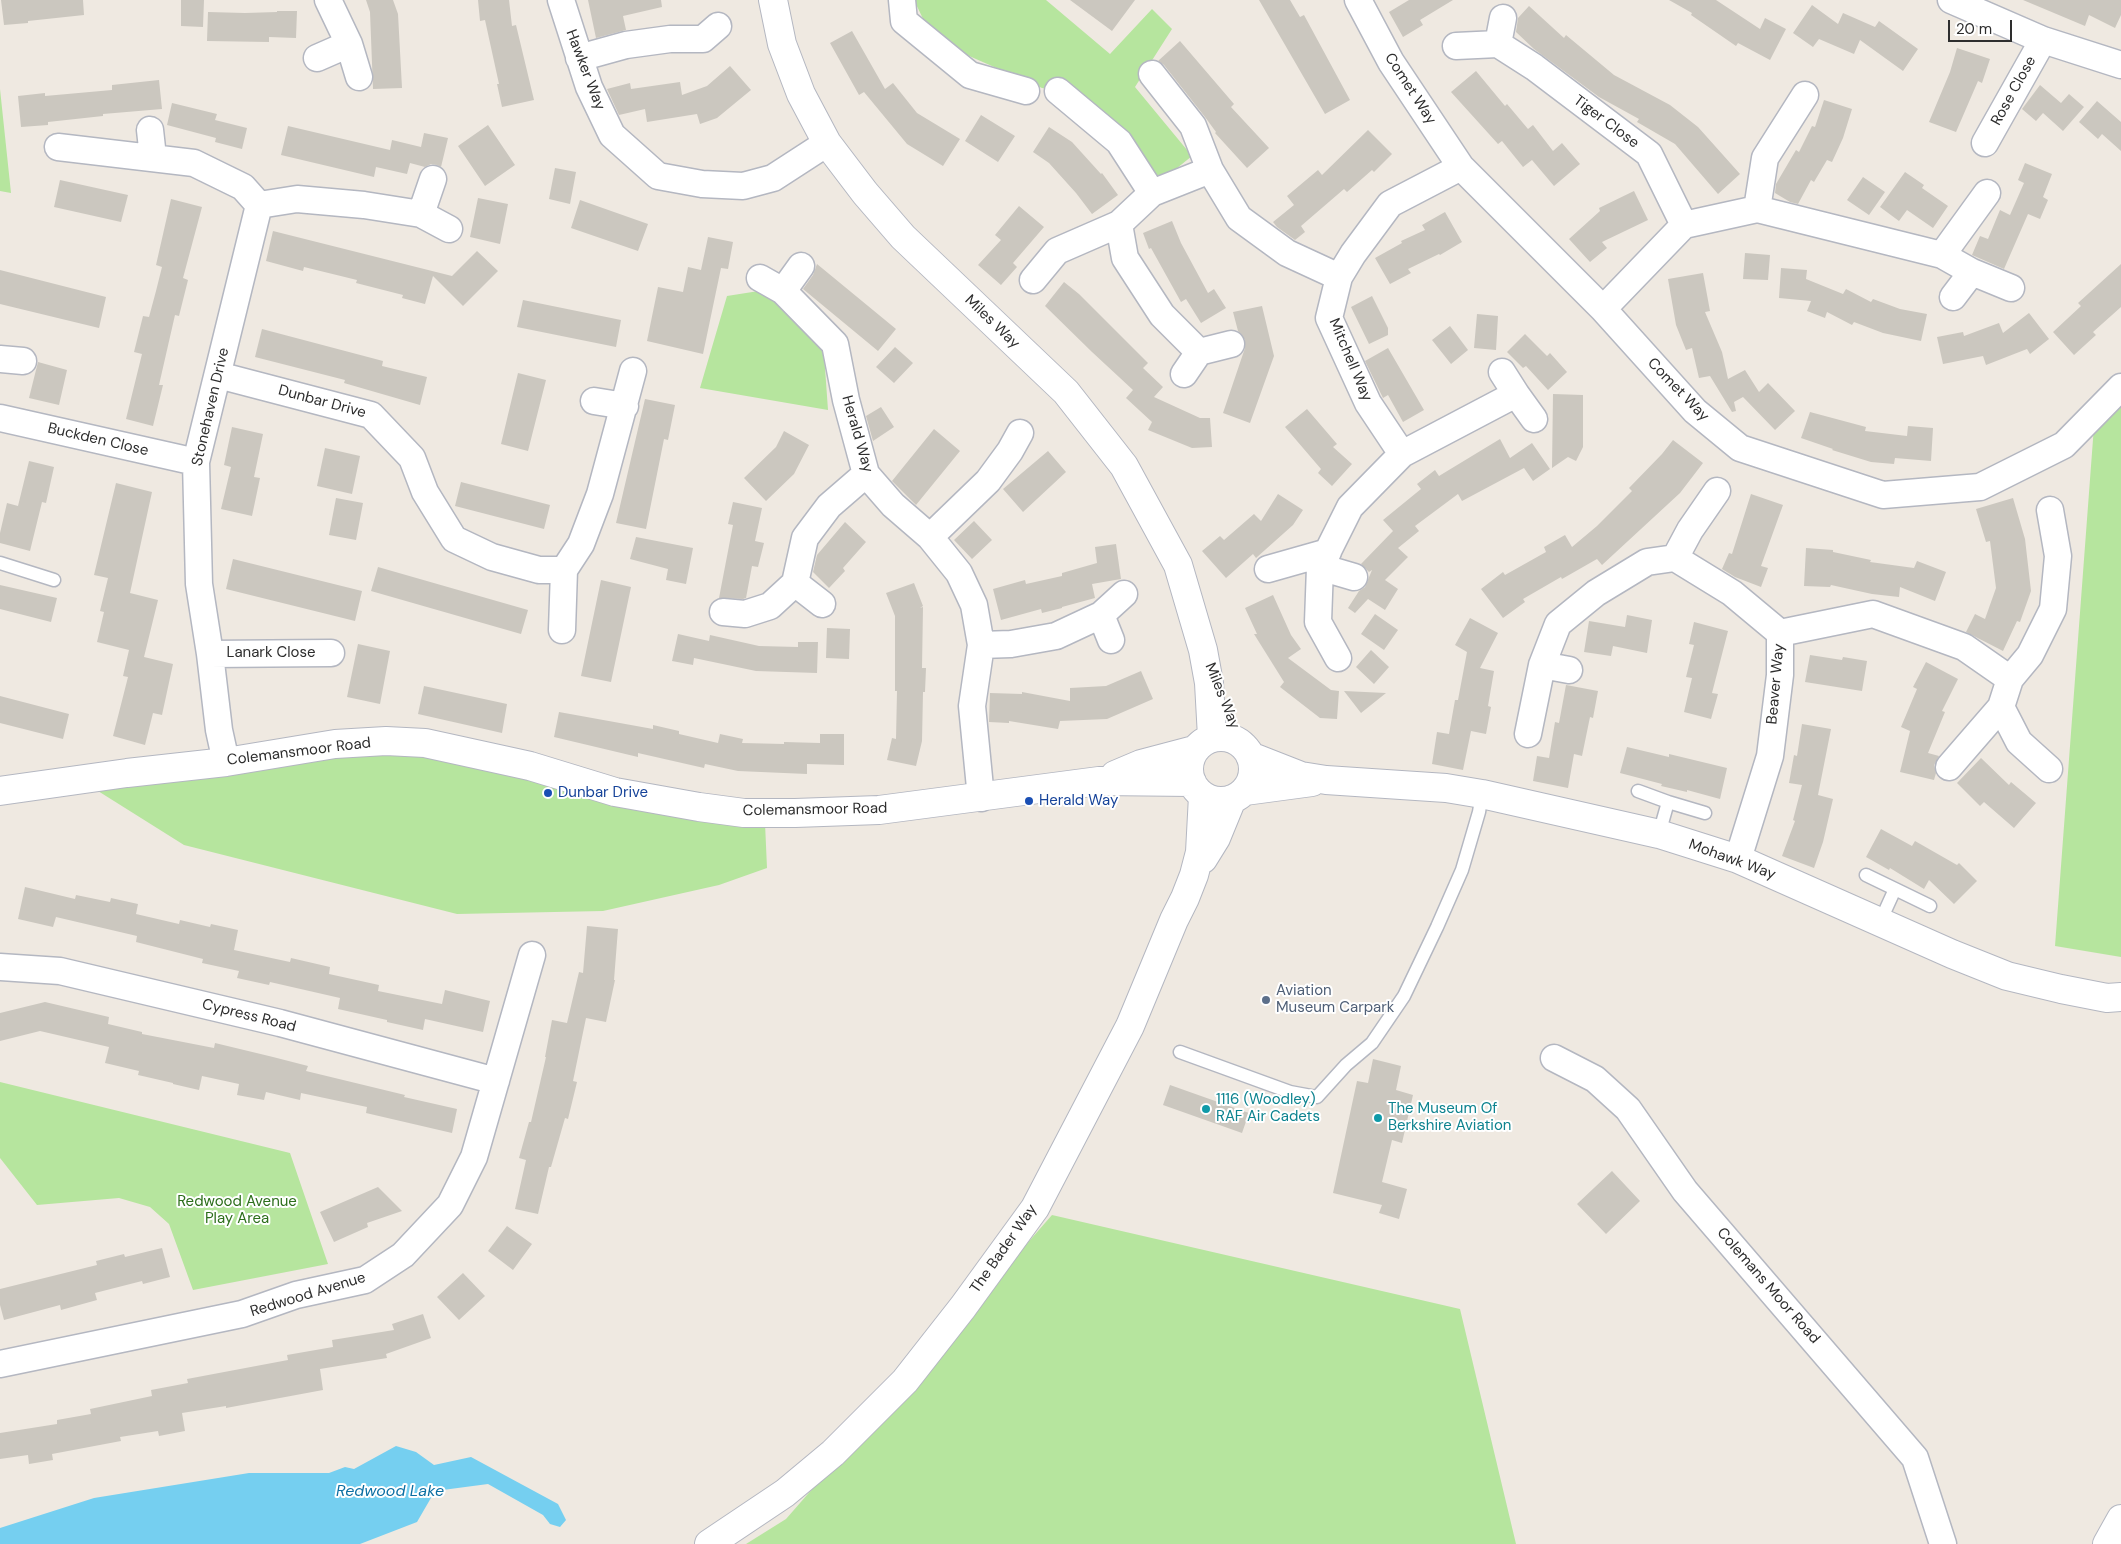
<!DOCTYPE html>
<html>
<head>
<meta charset="utf-8">
<style>
	body { margin:0 }
	#map { position:relative; width:2121px; height:1544px; overflow:hidden; background:#efe9e1; font-family:"DM Sans",sans-serif }
	canvas { display:block }
	.scale { position:absolute; left:1948px; top:20px; width:64px; height:22px; box-sizing:border-box; border:2px solid #2e2e2e; border-top:0; padding-left:6px; font-size:15px; line-height:18px; white-space:nowrap; color:#2e2e2e; -webkit-text-stroke:4px #fff; paint-order:stroke }
</style>
</head>
<body>
<div id="map">
<canvas width="2121" height="1544"></canvas>
<div class="scale">20 m</div>
</div>
<script>
const c = document.querySelector('canvas').getContext('2d');
c.lineJoin = 'round';
function fill(path, color) { c.fillStyle = color; c.fill(path, 'evenodd'); }
const toPath = rows => new Path2D(rows.map(r => 'M' + r).join(''));
function strokePath(path, color, width, dash) { c.strokeStyle = color; c.lineWidth = width; c.lineCap = dash ? 'butt' : 'round'; c.setLineDash(dash || []); c.stroke(path); }
function write(font, color, halo, rows, align = 'center') {
  c.font = font + ' "DM Sans",sans-serif'; c.lineWidth = 4; c.setLineDash([]); c.textBaseline = 'middle'; c.strokeStyle = halo; c.fillStyle = color; for (const [text, x, y, turn = 0] of rows) {
    c.save(); c.translate(x, y); c.rotate((+turn || 0) * Math.PI / 180); c.textAlign = isNaN(turn) ? turn : align; if (halo) c.strokeText(text, 0, 0); c.fillText(text, 0, 0); c.restore();
  }
}
fill(toPath([
	[914,0,1046,0,1110,54,1152,9,1172,29,1135,87,1192,156,1156,185,1070,92,1042,88,960,52,926,25],
	[0,89,11,193,0,191],
	[765,290,823,340,828,410,700,388,727,296],
	[2121,399,2121,957,2055,946,2094,426],
	[398,751,765,823,767,868,719,885,603,911,457,914,184,845,98,791,146,779],
	[0,1082,290,1153,328,1264,193,1290,169,1224,150,1207,119,1198,37,1205,0,1158],
	[1052,1215,1460,1309,1516,1544,746,1544,786,1519]
]), '#b6e59e');
fill(toPath([
	[396,1446,416,1452,434,1465,471,1457,558,1504,566,1520,560,1527,550,1524,543,1515,488,1484,435,1491,417,1522,360,1544,0,1544,0,1528,94,1498,249,1473,329,1473,345,1467,354,1469]
]), '#75cff0');
fill(toPath([
	[1,0,83,0,84,15,28,21,28,23,4,25],
	[181,0,204,0,203,27,181,26],
	[366,0,393,0,398,14,402,88,373,89,370,12],
	[478,0,509,0,512,26,516,25,534,100,502,107,497,84,499,84,485,20,480,21],
	[588,0,661,0,662,7,623,16,626,30,596,38],
	[1070,0,1135,0,1112,31],
	[1259,0,1290,0,1300,17,1304,15,1350,100,1325,114],
	[1409,0,1453,0,1420,20,1423,25,1403,37,1389,12],
	[1669,0,1716,0,1760,29,1765,18,1786,29,1770,60,1738,43,1736,46,1691,15,1692,13],
	[2023,0,2121,0,2121,15,2115,28,2089,15,2085,26],
	[1812,5,1838,24,1843,13,1875,27,1879,21,1918,49,1903,71,1860,40,1854,54,1819,39,1813,47,1793,33],
	[1529,6,1564,38,1566,35,1614,75,1670,105,1698,127,1740,174,1718,194,1675,144,1637,122,1639,119,1599,97,1534,49,1516,32,1518,18],
	[277,11,297,11,296,38,269,37,269,42,207,41,208,12,245,13,277,12],
	[852,31,885,89,893,83,917,113,960,139,943,166,907,144,864,92,859,95,830,43],
	[1180,41,1234,104,1231,107,1269,148,1247,168,1215,133,1216,132,1205,117,1164,65,1158,61],
	[1957,48,1990,59,1982,83,1978,81,1956,132,1929,122,1950,72],
	[730,66,751,90,717,118,700,124,697,114,647,122,645,109,619,115,607,89,630,83,631,89,680,82,682,95,707,86],
	[1476,71,1505,106,1507,104,1528,129,1533,125,1553,151,1562,143,1580,164,1554,186,1532,160,1523,167,1502,141,1498,144,1451,92],
	[159,80,162,109,103,114,103,116,48,122,48,125,21,127,18,96,45,93,45,96,112,90,112,85],
	[2040,85,2061,103,2069,94,2084,107,2063,131,2043,113,2036,121,2022,109],
	[1824,100,1852,109,1843,138,1832,162,1827,160,1814,182,1811,180,1798,204,1790,202,1775,193,1776,184,1796,150,1799,152,1812,126,1815,127],
	[2097,101,2121,122,2121,151,2102,134,2098,139,2079,122],
	[172,103,217,114,215,120,247,128,242,149,215,142,216,138,167,125],
	[981,115,1015,136,998,162,965,141],
	[488,125,515,165,485,186,458,146],
	[288,126,390,150,392,140,421,147,424,133,448,138,441,167,437,165,431,164,425,167,410,163,407,174,376,167,374,177,281,155],
	[1049,127,1072,142,1101,174,1102,173,1118,195,1092,214,1076,193,1049,163,1033,152],
	[1368,130,1392,154,1374,172,1372,170,1347,192,1344,189,1301,226,1305,232,1295,240,1277,227,1273,222,1294,205,1287,196,1318,170,1322,175],
	[2025,163,2052,174,2043,197,2048,200,2040,219,2028,214,2004,269,1972,255,1980,236,1988,239,2000,210,2010,215,2024,183,2018,180],
	[555,168,576,172,570,204,549,199],
	[1905,172,1924,185,1922,188,1948,206,1933,228,1907,210,1899,221,1880,207],
	[1863,177,1885,192,1869,215,1847,200],
	[60,180,128,195,121,222,54,207],
	[1634,191,1648,220,1602,242,1607,248,1590,262,1569,239,1600,211,1599,208],
	[478,198,508,204,500,244,470,237],
	[171,199,202,207,183,278,188,280,179,316,175,315,159,385,163,385,153,426,126,419,142,354,134,352,143,316,149,317,156,291,162,267,156,265],
	[580,200,648,224,638,251,571,228],
	[1019,206,1044,227,1013,263,1017,267,1001,285,978,265,1001,240,995,235],
	[1445,212,1462,242,1440,255,1439,254,1408,269,1411,273,1390,284,1375,258,1402,243,1401,241,1425,230,1422,225],
	[1172,221,1181,243,1208,293,1214,289,1226,308,1201,323,1186,299,1181,302,1151,248,1149,249,1143,233],
	[273,231,452,276,477,251,498,271,463,306,433,276,425,304,402,298,403,295,356,283,357,280,304,267,303,271,266,261],
	[708,237,733,242,728,269,721,268,703,354,647,341,658,287,683,292,688,267,701,270],
	[1745,253,1770,255,1768,280,1743,279],
	[817,264,896,329,878,351,803,289,813,275],
	[2121,264,2121,307,2093,332,2096,335,2074,355,2053,332,2081,306,2078,303],
	[1781,268,1807,270,1806,279,1843,294,1846,289,1871,302,1873,299,1900,309,1927,314,1921,341,1883,333,1854,322,1852,325,1827,312,1825,318,1807,311,1811,301,1779,298],
	[0,270,106,297,99,328,0,304],
	[1703,273,1710,311,1705,312,1722,352,1728,379,1745,370,1759,392,1768,383,1795,411,1775,430,1743,397,1734,402,1736,411,1732,412,1710,376,1699,378,1692,348,1686,350,1676,325,1668,279],
	[1064,282,1079,294,1148,363,1143,368,1163,387,1154,397,1200,418,1210,418,1212,447,1192,448,1148,430,1152,422,1126,398,1133,390,1092,352,1045,306],
	[1372,296,1388,328,1388,335,1369,344,1351,307],
	[523,300,621,320,616,347,517,327],
	[1262,306,1274,356,1250,423,1223,413,1245,348,1245,340,1238,331,1233,312],
	[2029,313,2049,339,2030,354,2027,349,1986,365,1983,356,1943,364,1937,337,1963,332,1964,336,1999,323,2003,333],
	[1477,314,1498,316,1496,350,1474,348],
	[1450,326,1468,350,1451,364,1432,340],
	[262,329,383,361,382,366,427,377,420,405,344,383,345,380,255,357],
	[1525,334,1547,356,1550,353,1567,372,1548,390,1526,366,1523,368,1507,352],
	[895,347,913,363,894,383,876,367],
	[1388,348,1424,410,1403,422,1388,395,1383,398,1365,361],
	[38,362,67,370,59,405,29,398],
	[518,373,546,380,528,451,501,444],
	[1553,394,1583,395,1583,447,1576,461,1568,457,1552,468],
	[645,399,675,405,668,440,664,439,646,529,616,523],
	[881,407,894,427,873,441,866,416],
	[1307,409,1337,444,1333,447,1352,464,1332,486,1318,473,1321,469,1285,427],
	[1810,412,1866,427,1865,431,1907,436,1908,426,1933,428,1931,461,1895,458,1894,464,1871,462,1832,450,1833,449,1801,438],
	[232,427,263,434,254,477,260,478,252,516,221,509,231,467,224,465],
	[934,429,960,451,916,505,892,481],
	[784,431,809,445,794,474,766,501,744,478,776,447],
	[1500,439,1510,458,1532,443,1550,469,1533,481,1524,468,1462,501,1458,494,1415,526,1419,531,1398,548,1408,557,1385,580,1398,589,1385,610,1368,599,1355,613,1348,608,1359,591,1365,587,1372,570,1369,572,1361,564,1393,531,1383,520,1421,489,1417,484,1435,470,1439,476],
	[1673,440,1703,463,1680,493,1602,565,1597,559,1562,579,1561,577,1523,599,1525,602,1503,618,1481,589,1503,572,1505,575,1546,552,1544,547,1565,535,1572,547,1597,526,1632,491,1629,488,1662,454],
	[325,448,360,456,352,494,317,486],
	[1048,451,1066,472,1023,512,1003,489],
	[29,461,54,467,46,503,42,502,30,551,0,543,0,533,7,503,18,506],
	[461,482,550,505,544,529,455,506],
	[116,483,152,492,130,593,158,600,144,657,173,664,162,715,153,713,145,745,113,736,128,677,123,676,129,650,97,642,104,612,100,611,108,578,94,575],
	[1278,494,1303,510,1293,525,1256,558,1253,554,1226,578,1202,551,1220,536,1224,540,1254,514,1261,521],
	[1751,494,1783,505,1761,566,1768,568,1761,587,1735,577,1722,569,1729,553,1732,554],
	[336,498,363,503,356,540,329,535],
	[2013,498,2025,539,2031,591,2020,622,2017,621,2003,651,1966,632,1975,614,1985,619,1996,588,1990,541,1986,542,1976,509],
	[733,502,762,508,755,541,764,543,758,567,752,566,746,598,743,599,719,598,733,525,728,524],
	[974,521,992,540,972,559,954,540],
	[845,522,866,542,843,568,845,571,829,588,813,572,817,555],
	[636,537,693,548,686,584,666,580,668,569,630,559],
	[1116,544,1121,579,1092,584,1095,598,1062,607,1062,608,1042,613,1041,609,1001,620,993,589,1025,580,1026,584,1062,576,1062,573,1097,563,1095,547],
	[1806,548,1833,550,1833,552,1871,560,1870,562,1914,568,1917,561,1946,572,1935,601,1900,587,1899,597,1872,594,1831,585,1830,587,1804,586],
	[233,559,362,591,355,621,226,589],
	[378,567,528,610,521,634,371,591],
	[601,580,631,587,611,682,581,676],
	[914,583,923,606,920,608,923,607,922,668,926,668,925,692,923,692,922,741,916,766,887,760,892,738,896,739,897,691,895,691,895,616,886,593],
	[0,585,57,598,51,622,0,609],
	[1273,595,1291,635,1301,649,1288,658,1331,690,1339,691,1337,719,1320,718,1280,687,1284,682,1254,634,1257,634,1245,608],
	[1375,614,1398,630,1384,650,1361,634],
	[1627,615,1652,620,1647,653,1613,646,1611,656,1584,652,1589,621,1625,627],
	[1470,618,1498,633,1480,668,1494,671,1488,706,1491,707,1486,734,1471,731,1463,770,1432,764,1437,732,1449,734,1455,700,1458,700,1467,652,1455,645],
	[1694,622,1728,631,1712,693,1718,694,1711,719,1684,712,1692,678,1686,677,1694,645,1689,644],
	[827,628,850,629,849,659,826,658],
	[678,634,709,641,710,635,759,646,798,647,798,642,818,642,817,673,756,671,694,658,693,665,672,661],
	[358,644,390,651,380,704,347,697],
	[1371,650,1389,667,1374,684,1356,667],
	[1810,655,1842,660,1843,657,1867,661,1862,691,1805,682],
	[1926,662,1958,679,1942,711,1945,712,1928,753,1939,756,1934,765,1936,773,1934,780,1900,772,1910,731,1901,727,1917,689,1913,687],
	[1141,671,1153,699,1107,719,1060,721,1058,729,1009,721,1009,723,989,722,990,693,1022,694,1022,692,1070,701,1070,688,1106,686],
	[1566,685,1598,691,1593,718,1590,717,1582,756,1574,754,1568,788,1533,781,1537,756,1549,758,1555,722,1559,723],
	[424,686,507,704,502,733,418,714],
	[1344,691,1386,693,1361,713],
	[0,696,69,714,63,739,0,723],
	[559,712,653,729,653,725,679,731,679,734,718,743,720,734,743,739,742,743,784,744,784,742,820,743,820,734,844,734,844,765,807,764,807,774,738,771,705,764,704,768,638,753,638,757,554,737],
	[1802,724,1831,729,1818,795,1833,799,1823,842,1814,868,1782,856,1795,821,1793,820,1802,785,1789,783,1794,755,1797,756],
	[1627,747,1669,757,1669,754,1727,768,1720,799,1687,790,1687,792,1661,786,1662,784,1620,773],
	[1981,758,2009,785,2011,782,2036,803,2014,828,1984,802,1980,806,1957,783],
	[1881,829,1912,846,1915,841,1957,865,1959,863,1977,881,1954,904,1929,880,1924,889,1890,868,1889,870,1866,857],
	[25,887,75,899,76,895,110,902,111,898,138,904,136,914,179,924,180,920,210,927,211,924,238,930,234,950,290,962,291,958,330,967,329,974,379,985,378,991,442,1004,445,990,490,1001,483,1032,425,1019,423,1030,387,1022,387,1020,338,1009,340,998,270,982,269,985,237,978,239,971,202,963,203,959,136,942,137,936,56,917,53,927,18,919],
	[587,926,618,929,614,980,615,980,606,1022,586,1018,573,1081,577,1082,568,1119,565,1118,551,1167,549,1167,538,1214,515,1209,526,1160,519,1158,529,1122,531,1122,546,1057,545,1057,552,1020,567,1023,579,972,583,973],
	[45,1002,109,1017,108,1024,142,1032,142,1034,214,1048,215,1043,273,1057,308,1066,306,1071,405,1095,404,1097,457,1109,452,1133,366,1113,367,1107,301,1093,300,1100,266,1092,264,1100,237,1095,239,1084,202,1076,199,1090,173,1084,173,1083,138,1075,139,1071,105,1063,109,1047,40,1031,0,1041,0,1013],
	[1373,1059,1401,1066,1396,1090,1413,1095,1402,1143,1392,1140,1382,1182,1407,1189,1399,1219,1379,1213,1382,1205,1333,1193,1357,1081,1368,1083],
	[1170,1085,1249,1113,1242,1133,1163,1105],
	[1612,1171,1640,1201,1606,1234,1577,1204],
	[378,1187,402,1211,367,1223,368,1227,334,1242,320,1212],
	[507,1226,532,1244,513,1270,488,1251],
	[162,1248,170,1277,143,1284,142,1281,95,1293,97,1300,61,1310,60,1305,4,1320,0,1305,0,1289,97,1265,96,1261,124,1254,125,1257],
	[463,1273,485,1296,459,1320,437,1297],
	[423,1314,431,1338,386,1354,387,1358,320,1369,323,1390,226,1408,226,1406,182,1413,185,1431,159,1436,158,1431,120,1437,121,1441,52,1454,53,1460,29,1464,28,1455,0,1459,0,1433,57,1424,57,1420,91,1414,90,1409,152,1396,151,1390,188,1383,187,1379,288,1360,287,1355,333,1347,332,1340,394,1330,392,1324]
]), '#cbc7bf');
const service = toPath([
	[0,563,54,580],
	[1638,791,1668,802,1659,834],
	[1668,802,1705,813],
	[1866,875,1895,889,1880,922],
	[1895,889,1930,906],
	[1180,1052,1290,1092,1317,1097,1346,1065,1372,1043,1404,996,1437,927,1462,870,1479,812,1482,794]
]);
const minor = toPath([
	[328,0,349,44,359,77],
	[561,0,589,87,612,135,658,176,702,184,743,186,773,178,827,143],
	[902,0,904,21,970,75,1026,91],
	[1358,0,1391,62,1461,167,1603,309,1695,411,1740,448,1883,495,1980,487,2064,445,2121,387],
	[1951,0,2043,40,2121,65],
	[1503,18,1498,44,1534,67,1649,154,1684,225],
	[1456,46,1498,44],
	[317,58,349,44],
	[579,58,626,45,670,39,703,39,718,26],
	[1152,74,1193,126,1210,170,1239,218,1287,253,1339,277],
	[1058,91,1119,142,1152,193],
	[150,130,153,157],
	[1985,143,2043,40],
	[58,147,194,163,243,187,259,205,196,462,199,584,210,654,219,730,226,762],
	[1210,170,1152,193,1119,224,1125,258,1162,315,1199,352,1231,344],
	[259,205,297,199,364,205,421,214,449,229],
	[1757,209,1765,158,1805,95],
	[421,214,433,179],
	[1942,255,1987,193],
	[801,266,783,291,835,344,846,400,866,474,893,505,930,537,959,573,974,605,981,645,972,706,981,798],
	[760,278,783,291],
	[1033,280,1057,251,1119,224],
	[1953,297,1972,272],
	[1603,309,1684,225,1757,209,1942,255,1972,272,2011,288],
	[0,359,23,361],
	[1502,372,1516,394],
	[1184,374,1199,352],
	[218,375,371,415,412,458,425,492,454,539,492,557,539,570,564,570,581,544,600,494,633,371],
	[594,401,625,406],
	[0,418,196,462],
	[1402,454,1516,394,1534,419],
	[930,537,988,481,1010,451,1020,433],
	[1675,558,1690,530,1717,491],
	[1320,567,1354,577],
	[1268,569,1328,552],
	[822,604,795,583,805,538,829,506,866,474],
	[723,612,745,614,770,606,795,583],
	[1101,615,1111,640],
	[562,630,564,570],
	[1780,633,1873,614,1964,647,2010,679,2001,707,2019,742,2049,769],
	[981,645,1011,644,1056,636,1101,615,1124,594],
	[210,654,331,653],
	[1338,658,1318,622,1320,567,1350,507,1402,454,1368,403,1329,318,1339,277,1353,254,1390,204,1461,167],
	[1542,665,1569,670],
	[2010,679,2030,655,2053,609,2058,556,2050,510],
	[1528,734,1542,665,1558,624,1596,593,1647,562,1675,558,1732,593,1780,633,1780,675,1770,756,1738,859],
	[1949,767,2001,707],
	[0,967,60,971,280,1023,496,1081],
	[1554,1058,1595,1079,1628,1109,1685,1191,1915,1458,1943,1544],
	[0,1364,242,1314,296,1295,365,1280,403,1255,450,1205,474,1157,532,955]
]);
const tertiary = toPath([
	[773,0,782,44,801,94,827,143,865,193,903,237,1066,392,1124,466,1178,565,1203,650,1209,683,1212,737],
	'1189 769a32 32 0 1 1 64 0a32 32 0 1 1-64 0Z',
	[1250,756,1301,776,1326,780,1446,788,1482,794,1659,834,1738,859,1952,954,2007,976,2061,989,2107,998,2121,997],
	[1115,775,1141,764,1194,750],
	[0,791,127,773,226,762,335,744,386,741,425,743,530,766,615,792,699,807,744,813,795,813,879,810,1099,781,1192,782],
	[1245,791,1312,782],
	[1203,859,1216,838,1232,799],
	[709,1544,785,1493,833,1453,905,1381,963,1307,1035,1208,1130,1026,1174,920,1185,898,1194,875,1200,852,1203,796],
	[2107,1544,2121,1519]
]);
strokePath(service, '#b4b7c1', 15);
strokePath(minor, '#b4b7c1', 29);
strokePath(tertiary, '#b4b7c1', 30);
strokePath(service, '#fff', 12);
strokePath(minor, '#fff', 26);
strokePath(tertiary, '#fff', 28);
for (const [x, y, r, color] of [
	[548,793,5,"#1a4fb4"],
	[1029,801,5,"#1a4fb4"],
	[1266,1000,5,"#5c6f8a"],
	[1206,1109,5,"#0f9aa8"],
	[1378,1118,5,"#0f9aa8"]
]) { const dot = new Path2D(); dot.arc(x, y, r, 0, 2 * Math.PI); c.fillStyle = color; c.fill(dot); strokePath(dot, '#fff', 2); }
write('15px', '#2e2e2e', '#fff', [
	["Hawker Way",585,70,69],
	["Comet Way",1410,89,57],
	["Rose Close",2014,91,-61],
	["Tiger Close",1606,122,37],
	["Miles Way",992,322,44],
	["Mitchell Way",1350,360,67],
	["Comet Way",1678,390,46],
	["Dunbar Drive",322,402,15],
	["Stonehaven Drive",211,407,-77],
	["Herald Way",857,434,74],
	["Buckden Close",98,440,13],
	["Lanark Close",271,653],
	["Beaver Way",1776,684,-85],
	["Miles Way",1222,696,68],
	["Colemansmoor Road",299,752,-7],
	["Colemansmoor Road",815,810,-1],
	["Mohawk Way",1732,860,20],
	["Cypress Road",249,1016,14],
	["The Bader Way",1004,1249,-55],
	["Colemans Moor Road",1768,1286,49],
	["Redwood Avenue",308,1295,-17]
]);
write('15px', '#164399', '#fff', [
	["Dunbar Drive",558,793],
	["Herald Way",1039,801]
], 'left');
write('15px', '#4e5e75', '#fff', [
	["Aviation",1276,991],
	["Museum Carpark",1276,1008]
], 'left');
write('15px', '#0d838f', '#fff', [
	["1116 (Woodley)",1216,1100],
	["RAF Air Cadets",1216,1117],
	["The Museum Of",1388,1109],
	["Berkshire Aviation",1388,1126]
], 'left');
write('15px', '#2c6e1b', '#fff', [
	["Redwood Avenue",237,1202],
	["Play Area",237,1219]
]);
write('italic 16px', '#0d6fa3', '#fff', [
	["Redwood Lake",390,1492]
]);
</script>
</body>
</html>
